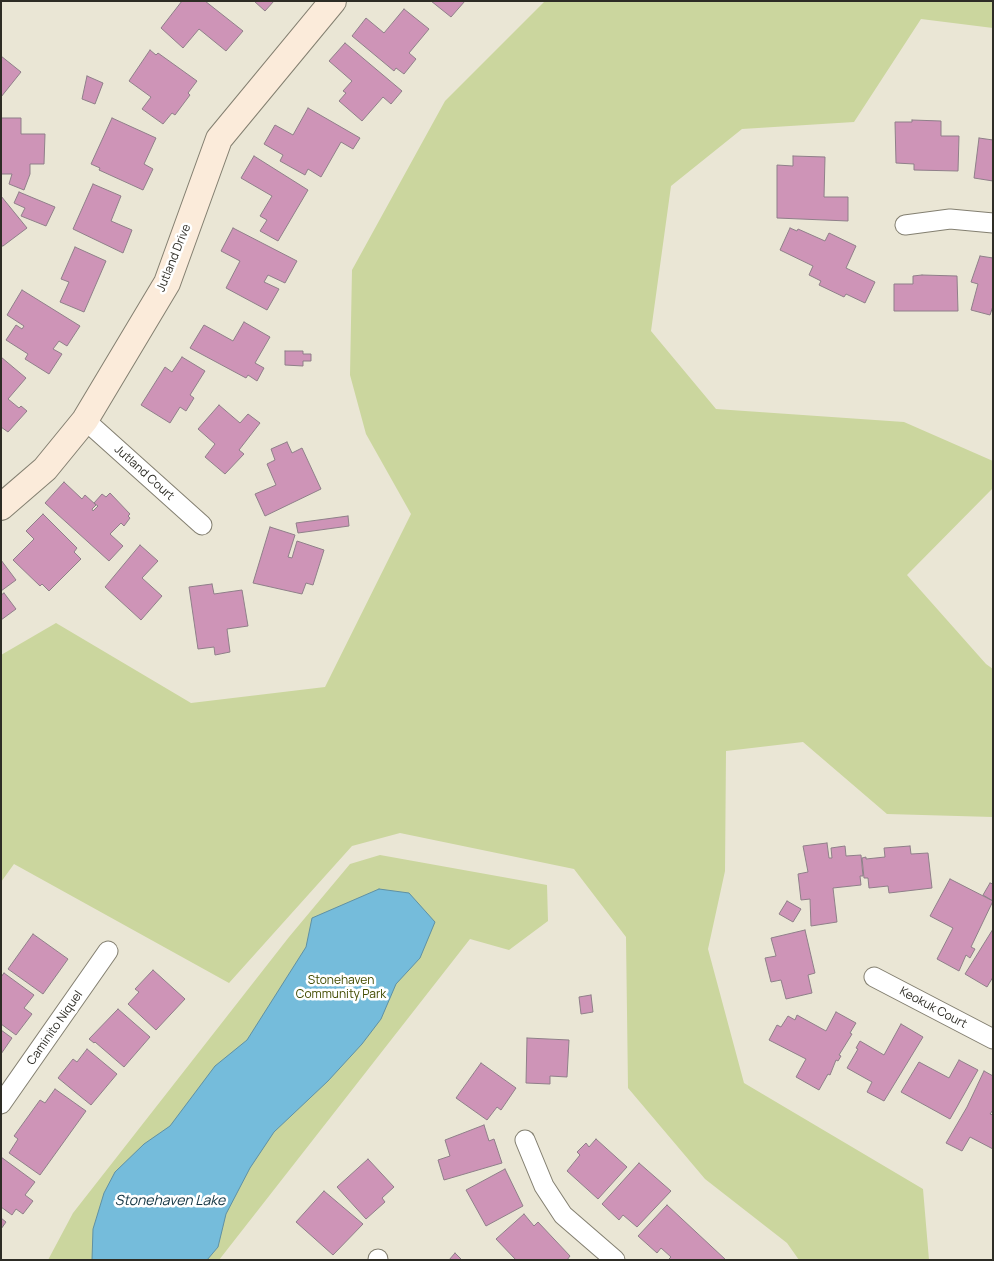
<!DOCTYPE html>
<html>
<head>
<meta charset="utf-8">
<style>
	body { margin:0 }
	#map { position:relative; width:994px; height:1261px; overflow:hidden; background:#eae6d5; font-family:Manrope,sans-serif }
	canvas { display:block }
	.frame { position:absolute; inset:0; border:2px solid #2d2c25; pointer-events:none }
</style>
</head>
<body>
<div id="map">
<canvas width="994" height="1261"></canvas>
<div class="frame"></div>
</div>
<script>
const c = document.querySelector('canvas').getContext('2d');
c.lineJoin = 'round';
function fill(path, color) { c.fillStyle = color; c.fill(path, 'evenodd'); }
const toPath = rows => new Path2D(rows.map(r => 'M' + r).join(''));
function strokePath(path, color, width, dash) { c.strokeStyle = color; c.lineWidth = width; c.lineCap = dash ? 'butt' : 'round'; c.setLineDash(dash || []); c.stroke(path); }
function write(font, color, halo, rows, align = 'center') {
  c.font = font + ' Manrope,sans-serif'; c.lineWidth = 5; c.setLineDash([]); c.textBaseline = 'middle'; c.strokeStyle = halo; c.fillStyle = color; for (const [text, x, y, turn = 0] of rows) {
    c.save(); c.translate(x, y); c.rotate((+turn || 0) * Math.PI / 180); c.textAlign = isNaN(turn) ? turn : align; if (halo) c.strokeText(text, 0, 0); c.fillText(text, 0, 0); c.restore();
  }
}
fill(toPath([
	[545,1,993,1,993,28,921,19,854,122,742,129,671,186,651,331,716,409,904,422,993,461,993,488,907,575,986,664,993,669,993,817,887,814,803,742,726,751,725,871,708,949,744,1083,923,1189,929,1260,799,1260,787,1243,705,1179,628,1088,626,937,574,869,400,833,352,846,229,983,14,864,1,882,1,655,56,623,191,703,325,687,411,514,366,434,350,375,352,270,445,101],
	[380,855,547,885,548,921,509,950,470,939,219,1260,48,1260,73,1213,289,937,350,864]
]), '#cbd69e');
const water = toPath([
	[379,889,409,893,435,922,420,958,396,984,381,1019,362,1044,328,1081,274,1132,250,1168,226,1214,218,1247,207,1260,92,1260,93,1229,104,1193,115,1172,144,1144,170,1126,215,1066,247,1040,306,947,312,918,379,889]
]);
fill(water, '#75bcdb');
strokePath(water, '#5f91a4', 1);
const building = toPath([
	[182,1,205,1,243,31,226,51,199,29,183,48,161,28,182,1],
	[254,1,274,1,265,11,254,1],
	[431,1,465,1,451,17,431,1],
	[404,9,429,29,409,53,416,59,404,74,396,68,394,71,352,36,366,18,384,33,404,9],
	[345,43,402,91,391,104,383,97,362,121,339,101,346,93,343,91,352,81,329,61,345,43],
	[150,50,156,55,158,53,197,81,188,93,190,95,175,115,172,113,163,124,142,109,151,97,129,81,150,50],
	[1,56,21,72,1,97,1,56],
	[87,76,103,83,95,104,82,99,87,76],
	[308,108,360,138,353,149,341,142,321,177,308,169,305,175,280,161,283,155,264,144,275,125,293,135,308,108],
	[1,118,21,118,21,134,45,134,44,164,30,164,30,174,24,190,9,184,12,174,1,174,1,118],
	[112,118,156,138,144,164,153,169,143,190,99,170,100,168,91,164,112,118],
	[912,120,941,121,941,136,959,136,958,171,914,170,914,164,896,163,895,122,912,122,912,120],
	[979,138,993,140,993,181,974,178,979,138],
	[254,156,308,190,278,241,260,231,267,220,260,216,272,196,241,178,254,156],
	[793,156,825,157,824,197,848,197,848,221,777,218,777,165,793,166,793,156],
	[93,184,121,196,111,221,132,230,123,253,73,229,93,184],
	[19,192,55,207,46,226,21,216,25,208,14,203,19,192],
	[1,196,27,228,3,246,1,246,1,196],
	[233,228,297,261,285,283,268,275,264,282,279,289,267,310,226,288,240,261,221,251,233,228],
	[790,228,797,231,798,229,825,241,829,233,856,246,846,268,875,282,865,303,846,294,844,297,819,285,821,281,809,275,813,266,780,250,790,228],
	[75,247,106,261,84,312,60,302,69,282,61,279,75,247],
	[980,256,993,258,993,306,990,315,971,310,978,284,971,282,980,256],
	[922,275,957,276,958,311,894,311,894,284,913,284,913,276,922,275],
	[22,290,80,326,67,346,59,341,53,349,62,354,49,374,25,359,28,354,6,340,16,325,22,329,24,326,7,315,22,290],
	[244,322,270,337,255,363,264,368,257,381,248,375,246,378,190,348,204,325,233,341,244,322],
	[285,351,303,351,303,354,311,354,311,361,303,361,303,366,285,365,285,351],
	[1,357,26,378,8,399,19,408,21,406,27,411,8,432,1,427,1,357],
	[182,357,205,371,190,395,194,398,186,411,180,407,170,423,141,405,165,367,172,372,182,357],
	[219,405,240,423,248,414,260,423,239,450,244,454,225,474,205,457,215,444,198,429,219,405],
	[287,442,292,453,302,448,321,489,265,516,255,494,276,485,267,464,275,460,271,449,287,442],
	[64,482,82,499,85,495,96,505,92,509,93,511,98,506,94,503,102,494,106,497,110,493,130,514,128,516,130,518,124,526,121,523,110,534,123,546,109,561,45,503,64,482],
	[43,514,77,548,74,552,81,559,49,591,42,584,40,586,13,560,34,539,26,531,43,514],
	[348,516,349,526,298,533,296,523,348,516],
	[270,527,295,535,288,557,292,558,297,541,324,550,313,585,306,583,302,594,253,583,270,527],
	[140,545,158,561,142,578,162,596,141,620,105,587,140,545],
	[1,560,16,580,1,591,1,560],
	[212,584,214,594,242,590,248,626,227,629,230,652,215,655,214,647,198,649,189,587,212,584],
	[4,593,16,609,1,620,1,595,4,593],
	[827,843,829,858,832,858,831,848,845,846,846,856,861,855,863,876,860,876,861,885,833,888,837,922,811,926,810,899,801,900,798,874,808,872,803,846,827,843],
	[910,846,911,854,928,853,932,888,889,893,888,886,869,888,868,878,864,878,862,858,866,857,866,859,885,857,884,848,910,846],
	[950,879,993,901,971,947,975,949,970,958,966,955,959,971,937,959,953,928,930,916,950,879],
	[990,883,993,884,993,901,983,895,990,883],
	[787,901,801,909,793,922,779,914,787,901],
	[993,929,993,977,987,987,965,974,993,929],
	[805,930,815,973,808,975,812,993,786,999,781,980,771,982,765,958,776,956,771,938,805,930],
	[33,934,68,959,43,994,8,969,33,934],
	[153,970,185,999,156,1030,128,1004,139,992,135,989,153,970],
	[4,973,34,995,24,1008,32,1014,16,1035,1,1024,1,977,4,973],
	[591,995,593,1012,581,1014,579,997,591,995],
	[118,1009,150,1037,124,1067,95,1042,94,1043,89,1039,118,1009],
	[836,1012,856,1023,850,1033,852,1034,839,1055,841,1056,838,1061,836,1060,830,1075,828,1074,819,1090,796,1077,806,1059,769,1040,777,1025,781,1027,788,1016,795,1020,797,1015,826,1031,836,1012],
	[901,1024,923,1037,884,1101,867,1092,872,1082,847,1068,858,1049,856,1048,860,1041,884,1055,901,1024],
	[1,1030,12,1038,1,1054,1,1030],
	[527,1038,569,1040,567,1077,550,1076,550,1084,526,1083,527,1038],
	[87,1049,117,1074,91,1105,58,1078,73,1059,77,1062,87,1049],
	[959,1060,978,1070,950,1119,901,1092,919,1062,949,1078,959,1060],
	[481,1063,516,1088,501,1110,497,1107,487,1120,456,1098,481,1063],
	[984,1071,993,1076,993,1110,990,1114,993,1115,993,1149,970,1137,962,1151,946,1143,967,1107,984,1071],
	[55,1089,86,1111,40,1175,9,1153,18,1139,14,1136,40,1100,45,1103,55,1089],
	[484,1125,489,1141,494,1139,502,1163,444,1180,438,1160,450,1156,445,1140,484,1125],
	[596,1139,627,1167,598,1199,567,1171,580,1155,577,1152,586,1143,589,1147,596,1139],
	[1,1157,35,1182,25,1195,33,1201,23,1214,16,1209,12,1215,1,1207,1,1157],
	[368,1159,394,1187,382,1198,385,1202,366,1219,337,1187,368,1159],
	[639,1163,671,1191,637,1227,623,1215,619,1220,602,1204,639,1163],
	[505,1169,523,1206,486,1226,466,1190,505,1169],
	[324,1191,363,1224,333,1255,296,1222,324,1191],
	[667,1205,726,1260,668,1260,671,1257,661,1248,657,1253,638,1236,667,1205],
	[524,1214,534,1226,538,1222,570,1256,567,1260,516,1260,496,1239,524,1214],
	[1,1218,6,1222,1,1229,1,1218],
	[455,1253,462,1260,449,1260,455,1253]
]);
fill(building, '#ce94b7');
strokePath(building, '#8f7f89', 1);
const street = toPath([
	[905,225,950,219,993,223],
	[85,420,202,525],
	[874,977,993,1039],
	[1,1104,108,951],
	[525,1140,544,1186,563,1215,615,1260],
	[378,1259,378,1260]
]);
const secondary = toPath([
	[1,507,45,469,85,420,167,283,219,139,333,1]
]);
strokePath(street, '#837f70', 21);
strokePath(secondary, '#837f70', 28);
strokePath(street, '#fff', 19);
strokePath(secondary, '#fbebda', 26);
write('12px', '#2d2c25', '#fff', [
	["Jutland Drive",174,258,-68],
	["Jutland Court",144,473,42],
	["Keokuk Court",933,1008,28],
	["Caminito Niquel",55,1028,-55]
]);
write('12px', '#424b00', '#fff', [
	["Stonehaven",341,981],
	["Community Park",341,995]
]);
write('italic 14px', '#0f313f', '#fff', [
	["Stonehaven Lake",170,1201]
]);
</script>
</body>
</html>
